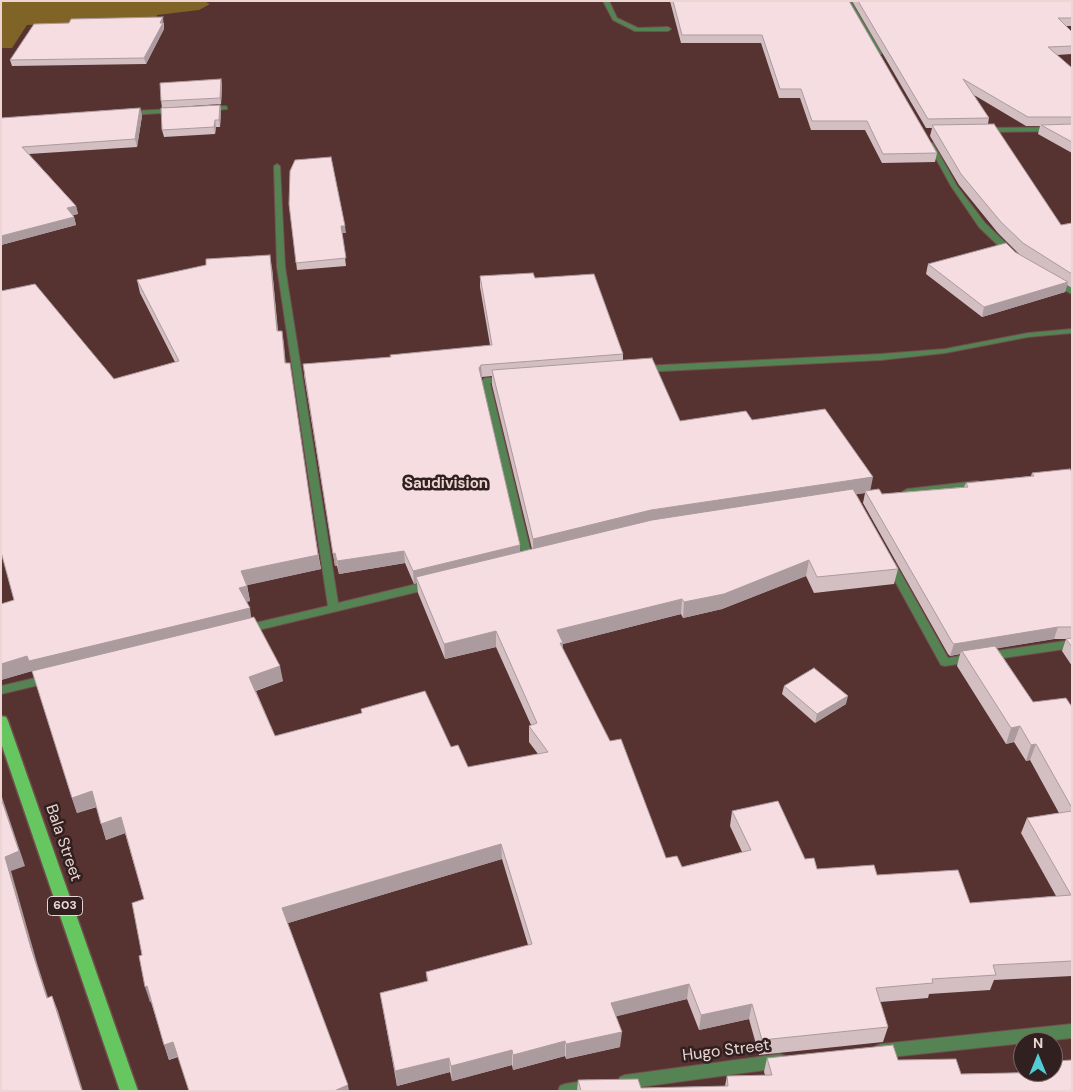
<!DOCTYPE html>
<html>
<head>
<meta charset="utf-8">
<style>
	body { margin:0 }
	#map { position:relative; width:1073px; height:1092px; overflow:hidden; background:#563231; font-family:"DM Sans",sans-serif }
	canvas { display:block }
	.frame { position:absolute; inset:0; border:2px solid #ecd5d3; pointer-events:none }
	.north { position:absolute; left:1013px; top:1032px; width:50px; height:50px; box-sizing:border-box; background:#30201f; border:1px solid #7b6867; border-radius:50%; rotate:0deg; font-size:14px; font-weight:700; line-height:20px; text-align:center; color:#ecd5d3 }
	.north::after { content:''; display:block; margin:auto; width:18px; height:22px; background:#52ccd6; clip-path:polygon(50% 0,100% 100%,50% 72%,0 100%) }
</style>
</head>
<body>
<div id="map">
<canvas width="1073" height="1092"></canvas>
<div class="frame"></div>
<div class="north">N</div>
</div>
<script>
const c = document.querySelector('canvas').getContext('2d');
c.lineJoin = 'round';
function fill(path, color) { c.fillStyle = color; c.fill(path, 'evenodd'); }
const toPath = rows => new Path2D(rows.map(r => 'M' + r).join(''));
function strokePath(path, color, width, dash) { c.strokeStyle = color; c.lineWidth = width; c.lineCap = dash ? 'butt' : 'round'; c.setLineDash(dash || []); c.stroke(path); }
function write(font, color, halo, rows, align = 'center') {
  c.font = font + ' "DM Sans",sans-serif'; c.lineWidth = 5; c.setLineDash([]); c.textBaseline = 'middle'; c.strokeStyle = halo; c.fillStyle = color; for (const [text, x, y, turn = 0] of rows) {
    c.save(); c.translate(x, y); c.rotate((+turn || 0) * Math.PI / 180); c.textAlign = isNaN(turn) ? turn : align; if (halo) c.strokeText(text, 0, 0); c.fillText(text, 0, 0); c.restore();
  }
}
fill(toPath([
	[1,1,204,1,210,4,199,10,157,15,155,21,27,25,12,48,1,48]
]), '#806327');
const minor = toPath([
	[603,1,609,1,617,18,638,28,668,27,671,29,668,31,635,31,613,20,603,1],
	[845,1,851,1,882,53,881,54,876,53,845,1],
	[225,106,227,107,227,109,207,111,204,109,207,107,225,106],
	[175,109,178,111,177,112,130,115,127,113,130,111,175,109],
	[1072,127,1072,131,985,132,982,130,985,128,1072,127],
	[929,143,933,143,957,186,985,223,1015,252,1015,256,1009,256,979,227,951,186,928,144,929,143],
	[277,164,280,166,285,267,338,603,429,581,434,585,429,589,246,633,242,632,241,629,242,626,328,606,277,267,274,166,277,164],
	[1053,280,1059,280,1072,288,1072,294,1053,284,1053,280],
	[1072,329,1072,333,1028,337,945,353,881,360,643,372,639,369,643,366,881,354,945,349,1028,333,1072,329],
	[506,377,510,380,509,382,490,383,533,561,528,564,521,563,520,561,522,558,481,381,485,378,506,377],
	[977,481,980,482,982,484,980,486,907,495,902,492,907,489,977,481],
	[890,560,895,563,948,658,972,654,976,655,977,658,976,661,945,666,941,665,885,563,890,560],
	[1072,640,1072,648,989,660,985,659,984,656,985,653,989,652,1072,640],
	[48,675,52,676,54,679,52,682,1,694,1,686,48,675],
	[1072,1024,1072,1038,881,1058,876,1056,874,1051,876,1046,881,1044,1072,1024],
	[780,1054,785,1056,787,1061,785,1066,780,1068,625,1089,620,1087,618,1082,620,1077,625,1075,780,1054],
	[589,1080,594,1082,596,1087,595,1091,558,1091,560,1086,565,1084,589,1080]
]);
const primary = toPath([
	[1,716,6,717,8,721,138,1091,120,1091,1,743,1,716]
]);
strokePath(minor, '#714f4e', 2);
strokePath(primary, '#714f4e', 3);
fill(minor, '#568353');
fill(primary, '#66c760');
fill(toPath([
	[670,1,849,1,937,153,935,162,882,163,865,130,811,130,800,98,779,98,761,43,681,43],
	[852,1,1072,1,1072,26,1066,26,1072,32,1072,54,1057,55,1072,68,1072,153,1038,134,1040,126,1026,126,974,95,989,118,988,124,1061,225,1072,223,1072,288,1067,285,1065,292,982,317,926,274,928,264,1015,252,1020,255,998,233,959,185,930,136,932,128,926,128],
	[164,23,164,29,146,64,12,66,10,60],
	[221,79,222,86,221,104,162,108,161,101],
	[220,105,221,111,220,127,216,127,215,134,164,137,162,130],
	[140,108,142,116,137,147,29,154,76,206,78,214,73,215,74,217,76,225,1,245,1,118],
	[289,204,346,233,342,233,346,266,297,270],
	[272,268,278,331,282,331,285,363,321,569,247,585,250,601,246,602,251,617,283,681,256,691,275,736,362,713,361,709,451,747,468,767,538,754,529,742,529,726,531,725,496,647,445,659,418,593,417,583,414,584,405,563,339,574,337,566,335,566,304,375,390,357,490,345,480,287,480,276,535,278,623,354,623,360,680,421,752,420,870,490,882,494,964,487,966,483,1031,476,1032,473,1072,472,1072,666,1062,651,1066,639,1070,639,1054,639,997,648,1033,702,1072,707,1072,976,994,980,990,990,929,994,928,998,880,1002,888,1027,883,1042,759,1055,749,1019,699,1030,687,999,616,1016,620,1047,566,1059,565,1056,513,1070,512,1065,452,1081,450,1072,397,1086,380,993,427,981,426,972,528,945,502,859,288,923,178,1057,169,1060,151,1002,150,1002,142,955,144,899,125,833,106,840,97,807,77,813,72,798,32,671,1,680,1,604,14,600,114,379,175,362,140,293,137,280],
	[492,376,492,385,532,549,520,552,520,545,481,378,482,377],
	[865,493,863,503,948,654,950,656,960,654,957,666,1006,744,1014,742,1026,761,1030,760,1059,813,1027,818,1021,833,1056,896,970,903,877,875,817,869,805,859,732,811,730,826,742,852,682,867,666,858,563,649,563,644,681,614,683,618,722,609,806,576,814,593,894,584,898,569,856,494],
	[784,686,846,704,815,723,782,694],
	[767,1058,898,1060,961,1074,1053,1072,1053,1063,1054,1061,1072,1091,577,1091,578,1080,641,1088,725,1086,727,1076,765,1075,764,1072]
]), '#d3bec2');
fill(toPath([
	[163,17,164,29,146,64,144,58],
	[221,79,222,86,221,104,220,98],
	[220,105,221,111,220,127,219,120],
	[140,108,142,116,137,147,135,139],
	[215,120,216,127,215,134,214,127],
	[76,206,78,214,69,216,67,208],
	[74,217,76,225,1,245,1,236],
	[341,226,345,226,346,233,342,233],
	[270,255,272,268,279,345,277,331],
	[1068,282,1065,292,982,317,984,307],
	[282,331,284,344,287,377,285,363],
	[481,365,482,377,479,380,479,368],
	[873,477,870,492,865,491,865,493,650,525,533,555,533,539,651,510],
	[520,545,520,558,416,577,417,583,414,584,413,571],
	[404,551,405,563,339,574,337,561],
	[335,553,337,566,335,566,333,554],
	[318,555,321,569,244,586,241,571],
	[809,560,806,576,722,609,683,618,684,602],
	[247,586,250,601,242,603,239,588],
	[682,599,681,614,563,644,563,658,557,630],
	[250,608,252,623,32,671,1,680,1,664,27,656],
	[1058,627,1054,639,964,654,962,651,960,654,950,656,954,644],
	[496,631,496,647,445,659,444,644],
	[280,666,283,681,252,692,249,677],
	[848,696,846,704,815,723,817,714],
	[1020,726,1014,742,1006,744,1011,728],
	[1036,744,1030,760,1026,761,1031,745],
	[92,791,98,806,77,813,72,798],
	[1,794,25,866,11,871,37,963,53,1013,47,998,31,948,5,857],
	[121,817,126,833,106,840,101,824],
	[501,844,502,859,285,924,282,908],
	[689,984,687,999,610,1018,611,1003],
	[147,986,152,1001,150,1002,145,987],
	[52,996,58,1011,83,1091,82,1091],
	[752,1004,749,1019,699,1030,701,1015],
	[622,1032,620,1047,566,1059,566,1044],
	[565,1041,565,1056,513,1070,513,1055],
	[173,1042,178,1056,169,1060,164,1045],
	[512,1050,512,1065,452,1081,451,1066],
	[449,1058,450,1072,397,1086,395,1071],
	[348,1085,349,1091,334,1091]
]), '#ac9b9e');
const building = toPath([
	[673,1,849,1,937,153,883,154,867,121,812,121,801,89,780,89,762,35,682,35,673,1],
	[858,1,1072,1,1072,18,1058,18,1072,32,1072,46,1048,47,1072,68,1072,117,1028,117,963,79,989,118,928,119,858,1],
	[163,17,160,23,163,23,144,58,10,60,34,24,69,23,71,19,163,17],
	[221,79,220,98,161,101,160,83,221,79],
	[220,105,219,120,215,120,214,127,162,130,161,108,220,105],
	[140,108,135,139,22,147,76,206,67,208,74,217,1,236,1,118,140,108],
	[994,124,1061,225,1072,223,1072,274,1023,243,1001,222,961,174,932,125,994,124],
	[1072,124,1072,142,1041,125,1072,124],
	[331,157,345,226,341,226,346,258,296,263,289,204,290,171,295,160,331,157],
	[1006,243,1015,252,1068,282,984,307,928,264,1006,243],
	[270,255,277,331,282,331,285,363,290,363,318,555,241,571,247,586,239,588,250,608,29,661,27,656,1,664,1,604,14,600,1,552,1,291,35,284,114,379,179,361,137,280,206,265,206,259,270,255],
	[533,273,535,278,594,274,623,354,481,365,479,368,520,545,413,571,404,551,337,561,335,553,333,554,303,364,391,357,390,355,492,345,480,276,533,273],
	[652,358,680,421,746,411,752,420,825,409,873,477,651,510,533,539,492,370,652,358],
	[1070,469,1072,472,1072,627,1058,627,954,644,952,642,865,491,879,489,882,494,968,487,966,483,1034,476,1032,473,1070,469],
	[853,489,898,569,817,577,809,560,724,594,684,602,682,599,557,630,563,643,560,643,610,741,621,739,666,858,677,856,682,867,751,850,732,811,778,801,805,859,814,858,817,869,874,865,877,875,958,870,970,903,1071,895,1027,818,1072,811,1072,961,993,965,996,975,932,979,933,983,876,988,888,1027,762,1040,752,1004,701,1015,689,984,611,1003,622,1032,566,1044,565,1041,513,1055,512,1050,451,1066,449,1058,395,1071,380,993,428,981,426,972,532,944,501,844,282,908,348,1085,334,1091,189,1091,173,1042,164,1045,147,986,145,987,139,956,142,955,132,903,144,899,121,817,101,824,92,791,72,798,32,671,254,617,280,666,249,677,275,736,362,713,361,709,425,691,451,747,458,745,468,767,548,752,529,726,537,723,496,631,444,644,416,577,652,520,853,489],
	[1072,638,1072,647,1066,639,1072,638],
	[995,646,1033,702,1066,698,1072,707,1072,808,1036,744,1031,745,1020,726,1011,728,962,651,995,646],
	[814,668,848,696,817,714,784,686,814,668],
	[1,798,19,851,5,857,31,948,47,998,52,996,82,1091,1,1091,1,798],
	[893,1045,898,1060,956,1059,961,1074,1058,1072,1054,1061,1072,1060,1072,1091,581,1091,578,1080,638,1079,641,1088,728,1086,727,1076,772,1075,767,1058,893,1045]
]);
fill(building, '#f5dde2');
strokePath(building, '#ac9b9e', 1);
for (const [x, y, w] of [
	[65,906,35]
]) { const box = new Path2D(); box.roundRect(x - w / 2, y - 9.5, w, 19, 4); c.fillStyle = '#30201f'; c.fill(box); strokePath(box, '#ecd5d3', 1); }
write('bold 12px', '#ecd5d3', null, [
	["603",65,906]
]);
write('bold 15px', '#ecd5d3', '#30201f', [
	["Saudivision",446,484]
]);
write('16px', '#ecd5d3', '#30201f', [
	["Bala Street",63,843,71],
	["Hugo Street",726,1051,-7]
]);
</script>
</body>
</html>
